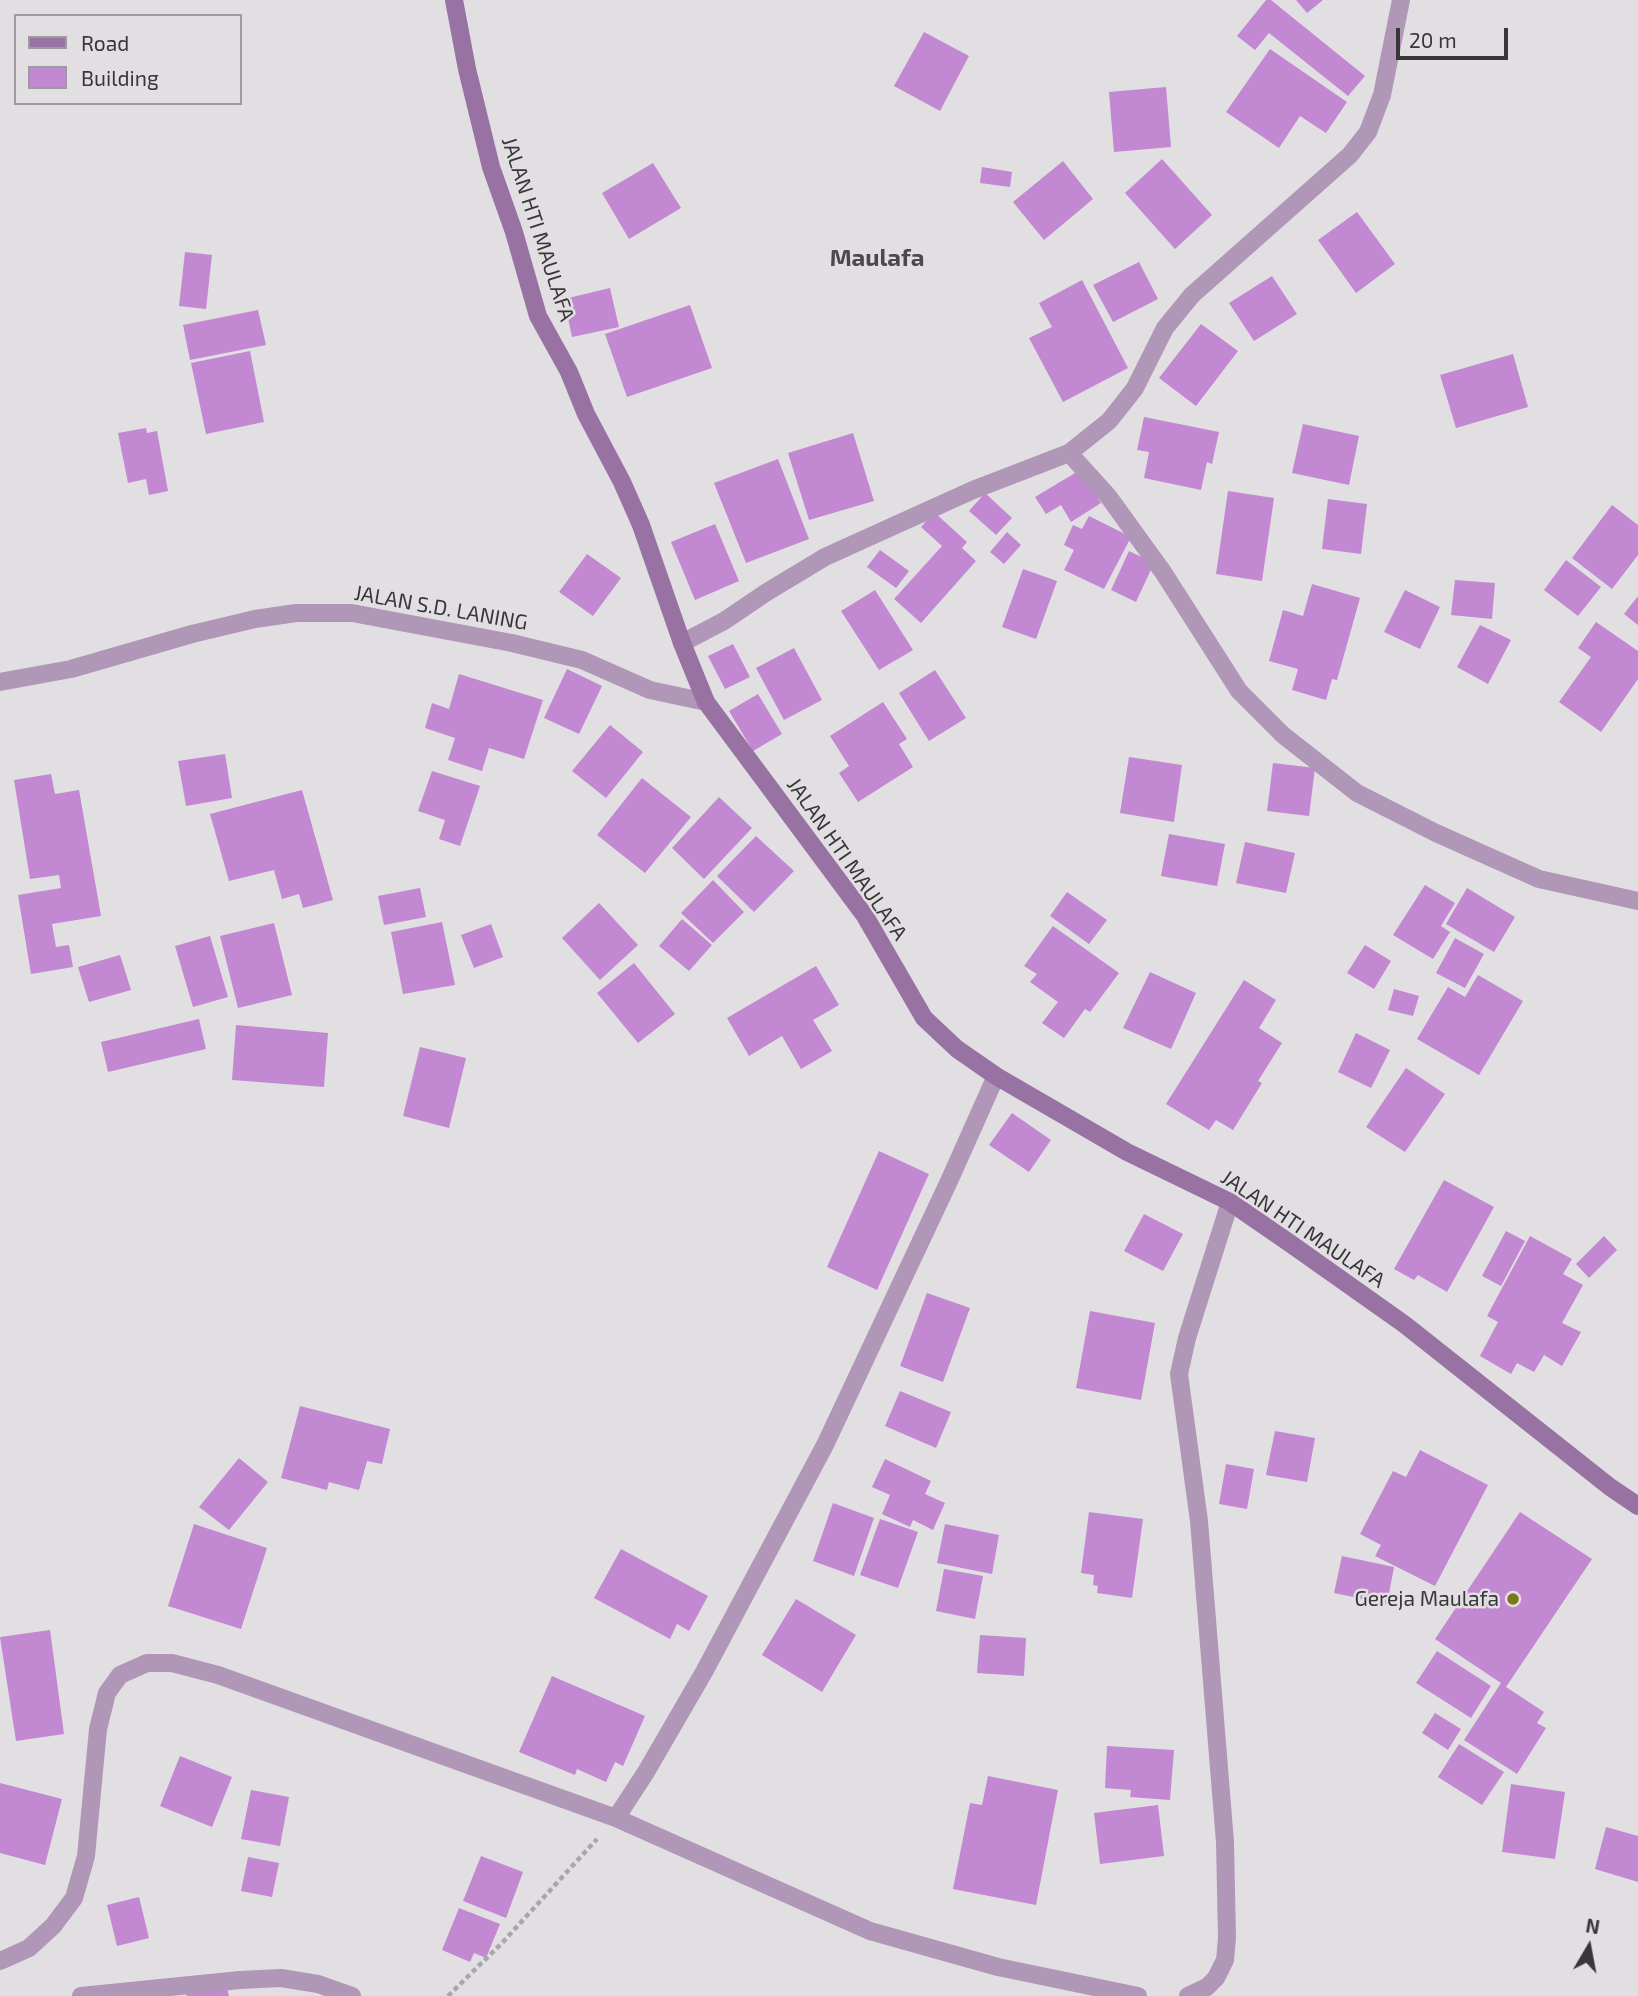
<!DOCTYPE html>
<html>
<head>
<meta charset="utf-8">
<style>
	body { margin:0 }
	#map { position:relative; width:1638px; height:1996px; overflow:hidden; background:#e2dfe3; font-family:"Exo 2",sans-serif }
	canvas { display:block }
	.legend { position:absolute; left:14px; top:14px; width:228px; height:91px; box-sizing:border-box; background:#e2dfe3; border:2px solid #9e9b9f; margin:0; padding:9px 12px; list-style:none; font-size:21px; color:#383638 }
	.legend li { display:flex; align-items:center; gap:14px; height:35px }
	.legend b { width:35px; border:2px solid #9e9b9f }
	.north { position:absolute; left:1554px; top:1912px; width:70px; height:70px; -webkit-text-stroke:5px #e2dfe3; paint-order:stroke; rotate:10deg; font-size:19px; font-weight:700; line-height:28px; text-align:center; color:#383638 }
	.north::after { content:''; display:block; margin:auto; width:24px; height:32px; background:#383638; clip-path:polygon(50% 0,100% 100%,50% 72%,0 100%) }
	.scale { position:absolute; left:1396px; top:28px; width:112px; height:32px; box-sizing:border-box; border:4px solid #383638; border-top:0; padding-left:9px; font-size:21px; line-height:24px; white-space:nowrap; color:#383638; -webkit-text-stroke:5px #e2dfe3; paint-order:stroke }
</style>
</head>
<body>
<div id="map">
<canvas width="1638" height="1996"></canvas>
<ul class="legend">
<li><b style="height:9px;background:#9872a2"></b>Road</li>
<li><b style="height:19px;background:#c288d1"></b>Building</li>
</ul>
<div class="north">N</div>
<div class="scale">20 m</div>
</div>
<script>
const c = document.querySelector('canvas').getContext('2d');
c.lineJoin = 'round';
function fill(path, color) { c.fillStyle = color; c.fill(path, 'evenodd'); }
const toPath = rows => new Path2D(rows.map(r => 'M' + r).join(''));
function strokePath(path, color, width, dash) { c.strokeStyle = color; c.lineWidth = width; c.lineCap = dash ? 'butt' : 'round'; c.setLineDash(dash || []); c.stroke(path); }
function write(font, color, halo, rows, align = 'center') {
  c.font = font + ' "Exo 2",sans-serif'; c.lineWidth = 5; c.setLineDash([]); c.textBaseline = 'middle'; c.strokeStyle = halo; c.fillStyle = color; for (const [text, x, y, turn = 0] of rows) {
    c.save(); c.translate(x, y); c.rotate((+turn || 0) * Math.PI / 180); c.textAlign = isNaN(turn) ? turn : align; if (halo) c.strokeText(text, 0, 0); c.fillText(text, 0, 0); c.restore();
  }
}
fill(toPath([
	[1266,0,1271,0,1365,76,1348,96,1269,33,1255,50,1237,36],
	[1296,0,1323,0,1307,13],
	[924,32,969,56,940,111,894,86],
	[1270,49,1347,102,1326,133,1300,116,1279,148,1226,112],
	[1166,87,1171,147,1114,152,1109,92],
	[1162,159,1212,215,1175,249,1125,193],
	[1063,161,1093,199,1044,240,1013,202],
	[653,163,681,208,629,239,602,193],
	[982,167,1012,172,1010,187,980,183],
	[1357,212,1395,264,1356,293,1318,240],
	[185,252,212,255,206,309,179,306],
	[1139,262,1158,299,1113,322,1093,285],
	[1272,276,1297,314,1254,341,1229,303],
	[1082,280,1128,368,1063,402,1029,338,1052,327,1039,303],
	[610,288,619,327,572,337,564,299],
	[690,305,712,368,627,397,605,334],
	[258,310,266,345,190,360,183,325],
	[1201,324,1238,351,1196,406,1159,378],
	[250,351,264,422,206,434,191,363],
	[1513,354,1528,407,1456,428,1440,375],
	[1144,417,1219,432,1212,464,1207,462,1201,490,1144,478,1149,452,1137,450],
	[1303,424,1359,436,1349,485,1292,473],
	[146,428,147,433,157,431,168,491,149,495,146,479,128,483,118,433],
	[853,433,874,501,809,520,788,453],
	[778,459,809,539,746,563,714,483],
	[1080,470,1101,503,1071,522,1061,505,1046,514,1035,497],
	[1228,491,1274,498,1262,581,1216,574],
	[985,493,1012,518,996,535,969,511],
	[1328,499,1367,504,1361,554,1322,549],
	[1612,505,1638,525,1638,555,1612,589,1572,558],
	[934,512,967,542,962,548,976,561,921,623,894,599,942,546,921,527],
	[1089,516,1131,537,1104,589,1064,570,1074,550,1064,545,1073,525,1082,529],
	[715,524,739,581,695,600,671,542],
	[1007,532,1021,545,1004,564,990,552],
	[880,550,909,571,896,588,867,567],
	[1129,551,1154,563,1136,602,1111,590],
	[587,554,621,578,593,616,559,592],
	[1566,560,1601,587,1578,616,1544,590],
	[1023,569,1057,581,1036,639,1002,627],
	[1455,580,1495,583,1492,619,1451,615],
	[1312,584,1360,598,1337,680,1332,679,1326,700,1292,690,1298,669,1269,661,1283,610,1303,616],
	[875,590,913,650,879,670,841,611],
	[1405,590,1440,607,1420,649,1384,632],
	[1638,596,1638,625,1624,614],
	[1596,622,1638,651,1638,679,1601,732,1559,702,1591,657,1578,648],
	[1480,625,1511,640,1488,684,1457,667],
	[733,644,750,677,725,689,708,656],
	[794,648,822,700,784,720,756,668],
	[567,669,602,686,579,734,544,718],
	[935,670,966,718,929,741,899,693],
	[459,674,543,700,524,759,489,748,482,771,448,760,455,738,425,728,432,703,449,709],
	[758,694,782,734,753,751,729,711],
	[883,702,907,739,899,744,913,767,858,802,839,773,849,766,830,736],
	[610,725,643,752,606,798,572,771],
	[225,754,232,798,186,806,178,761],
	[1129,757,1182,765,1174,822,1120,813],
	[1273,763,1315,768,1309,816,1267,811],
	[432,771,480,786,460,846,439,839,445,820,418,811],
	[51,774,55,794,79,790,101,916,52,924,56,947,69,945,73,967,31,974,18,895,61,888,59,875,30,879,14,780],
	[642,778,691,817,645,873,597,835],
	[302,790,333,900,303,908,299,894,282,899,274,870,229,881,210,814],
	[719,797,752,828,704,879,672,848],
	[1169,834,1225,844,1217,886,1161,876],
	[756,836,794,871,754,912,717,876],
	[1245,842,1295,853,1286,893,1236,883],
	[713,880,744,912,713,943,681,913],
	[1425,885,1455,903,1441,926,1450,932,1433,959,1393,935],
	[420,888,426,917,384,925,378,896],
	[1467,888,1515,917,1494,952,1446,924],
	[1067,892,1107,920,1089,944,1050,916],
	[599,903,638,945,600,980,562,938],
	[682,919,712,945,689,971,659,946],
	[442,922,455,985,403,994,391,932],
	[274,923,292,995,238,1008,220,936],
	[491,924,503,957,474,968,461,935],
	[1053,926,1119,973,1090,1012,1085,1009,1064,1038,1042,1023,1058,1002,1030,982,1037,974,1024,966],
	[210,936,228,997,193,1007,175,946],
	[1455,938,1484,954,1465,988,1436,973],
	[1365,945,1391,961,1374,989,1347,973],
	[120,955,131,990,89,1002,78,967],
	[634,963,675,1014,638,1043,597,993],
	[816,966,839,1005,813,1020,832,1051,801,1069,782,1036,749,1056,727,1018],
	[1150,972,1196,993,1171,1049,1123,1028],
	[1478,975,1523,1001,1479,1075,1417,1039,1448,987,1465,997],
	[1244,980,1276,1000,1259,1028,1282,1043,1258,1081,1262,1083,1233,1130,1216,1120,1209,1130,1166,1104],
	[1394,989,1419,996,1413,1016,1388,1010],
	[199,1019,206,1049,108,1072,101,1042],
	[236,1025,328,1033,324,1087,232,1080],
	[1356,1033,1390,1050,1371,1088,1338,1072],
	[420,1047,466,1058,449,1128,403,1116],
	[1406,1068,1445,1094,1405,1152,1366,1127],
	[1012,1113,1051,1140,1029,1172,989,1145],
	[879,1151,929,1174,877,1290,827,1267],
	[1444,1180,1494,1207,1447,1292,1418,1275,1414,1280,1394,1269],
	[1144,1214,1183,1234,1163,1271,1124,1251],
	[1506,1231,1525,1241,1501,1286,1482,1276],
	[1530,1236,1572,1259,1563,1274,1583,1285,1562,1323,1581,1332,1562,1366,1544,1355,1534,1372,1517,1363,1511,1374,1480,1356,1498,1322,1487,1316],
	[1604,1236,1617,1250,1589,1278,1576,1264],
	[927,1293,970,1308,943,1382,900,1366],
	[1090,1311,1155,1323,1141,1400,1076,1388],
	[900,1391,951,1412,936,1448,885,1426],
	[300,1406,390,1429,382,1464,367,1461,359,1490,329,1482,327,1490,281,1478],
	[1275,1431,1315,1438,1307,1482,1266,1475],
	[1420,1450,1488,1485,1435,1586,1375,1556,1381,1545,1360,1534,1393,1471,1406,1477],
	[239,1458,268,1482,229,1530,199,1507],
	[885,1459,931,1481,925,1494,945,1503,933,1530,913,1520,910,1527,882,1514,890,1495,872,1487],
	[1226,1464,1254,1469,1247,1509,1219,1504],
	[833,1503,874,1518,854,1576,813,1561],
	[1089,1512,1143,1519,1132,1598,1097,1593,1098,1586,1093,1585,1094,1575,1081,1573],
	[1520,1512,1592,1559,1506,1687,1544,1712,1537,1723,1546,1728,1517,1774,1464,1740,1501,1683,1435,1639],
	[880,1519,918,1532,898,1588,860,1575],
	[194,1524,267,1548,241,1629,168,1606],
	[945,1524,999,1535,992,1574,937,1563],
	[621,1549,708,1596,689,1631,677,1624,670,1639,594,1598],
	[1342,1556,1394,1567,1387,1604,1334,1593],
	[944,1569,983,1576,975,1619,936,1611],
	[796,1599,856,1635,822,1692,762,1655],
	[50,1630,64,1734,16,1741,0,1637],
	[980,1635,1026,1638,1024,1676,977,1673],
	[1437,1651,1491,1686,1471,1718,1416,1683],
	[552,1676,645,1716,623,1766,615,1762,606,1782,577,1769,575,1775,519,1752],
	[1435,1713,1461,1729,1448,1750,1422,1733],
	[1459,1744,1504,1772,1482,1805,1438,1777],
	[1107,1746,1174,1750,1170,1800,1130,1797,1131,1790,1105,1788],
	[180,1756,232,1777,212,1827,160,1806],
	[988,1776,1058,1790,1036,1905,953,1889,970,1803,982,1805],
	[0,1783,62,1799,45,1865,0,1853],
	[1511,1784,1565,1792,1555,1859,1502,1852],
	[251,1790,289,1797,280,1846,241,1839],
	[1158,1805,1164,1856,1100,1864,1094,1813],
	[1606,1827,1638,1836,1638,1882,1595,1869],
	[481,1856,523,1872,506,1918,463,1901],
	[248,1857,279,1863,272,1897,241,1891],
	[139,1897,149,1938,117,1946,107,1905],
	[459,1908,500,1924,486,1958,474,1953,470,1962,442,1950],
	[226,1984,229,1996,187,1996,186,1994]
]), '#c288d1');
strokePath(toPath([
	[448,1996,502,1943,597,1839]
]), '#a9a6aa', 4.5, [5, 3.5]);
strokePath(toPath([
	[1401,0,1382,95,1368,132,1350,155,1192,295,1165,328,1135,388,1125,401,1109,421,1069,453,1108,496,1163,572,1239,691,1283,735,1357,793,1436,833,1539,879,1638,901],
	[682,643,724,621,767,592,825,557,973,490,1069,453],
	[0,682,71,669,192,634,255,619,296,613,352,613,512,643,582,660,650,690,706,702],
	[616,1818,646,1772,704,1672,825,1445,950,1179,996,1076],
	[0,1961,29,1948,53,1926,74,1898,86,1856,98,1729,107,1693,120,1675,147,1663,172,1663,218,1675,616,1818,870,1931,998,1967,1138,1996],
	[81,1996,240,1980,281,1978,318,1984,352,1996],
	[1188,1996,1207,1987,1216,1978,1225,1960,1227,1938,1225,1842,1199,1521,1179,1374,1187,1338,1230,1202]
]), '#b096b7', 18);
strokePath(toPath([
	[454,0,467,69,491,167,514,232,538,316,569,372,586,414,622,482,641,525,682,643,706,702,865,916,924,1018,957,1049,996,1076,1127,1152,1230,1202,1291,1244,1404,1324,1610,1487,1638,1506]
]), '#9872a2', 18);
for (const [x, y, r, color] of [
	[1513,1599,7,"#78781e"]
]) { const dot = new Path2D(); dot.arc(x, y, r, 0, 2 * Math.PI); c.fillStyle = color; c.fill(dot); strokePath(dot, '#e2dfe3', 2.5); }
write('21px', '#383638', '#e2dfe3', [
	["JALAN HTI MAULAFA",538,229,72],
	["JALAN S.D. LANING",441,608,10],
	["JALAN HTI MAULAFA",847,859,55],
	["JALAN HTI MAULAFA",1303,1229,34]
]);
write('21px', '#383638', '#e2dfe3', [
	["Gereja Maulafa",1499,1599]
], 'right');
write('bold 24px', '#4c494d', '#e2dfe3', [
	["Maulafa",877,258]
]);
</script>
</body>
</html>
